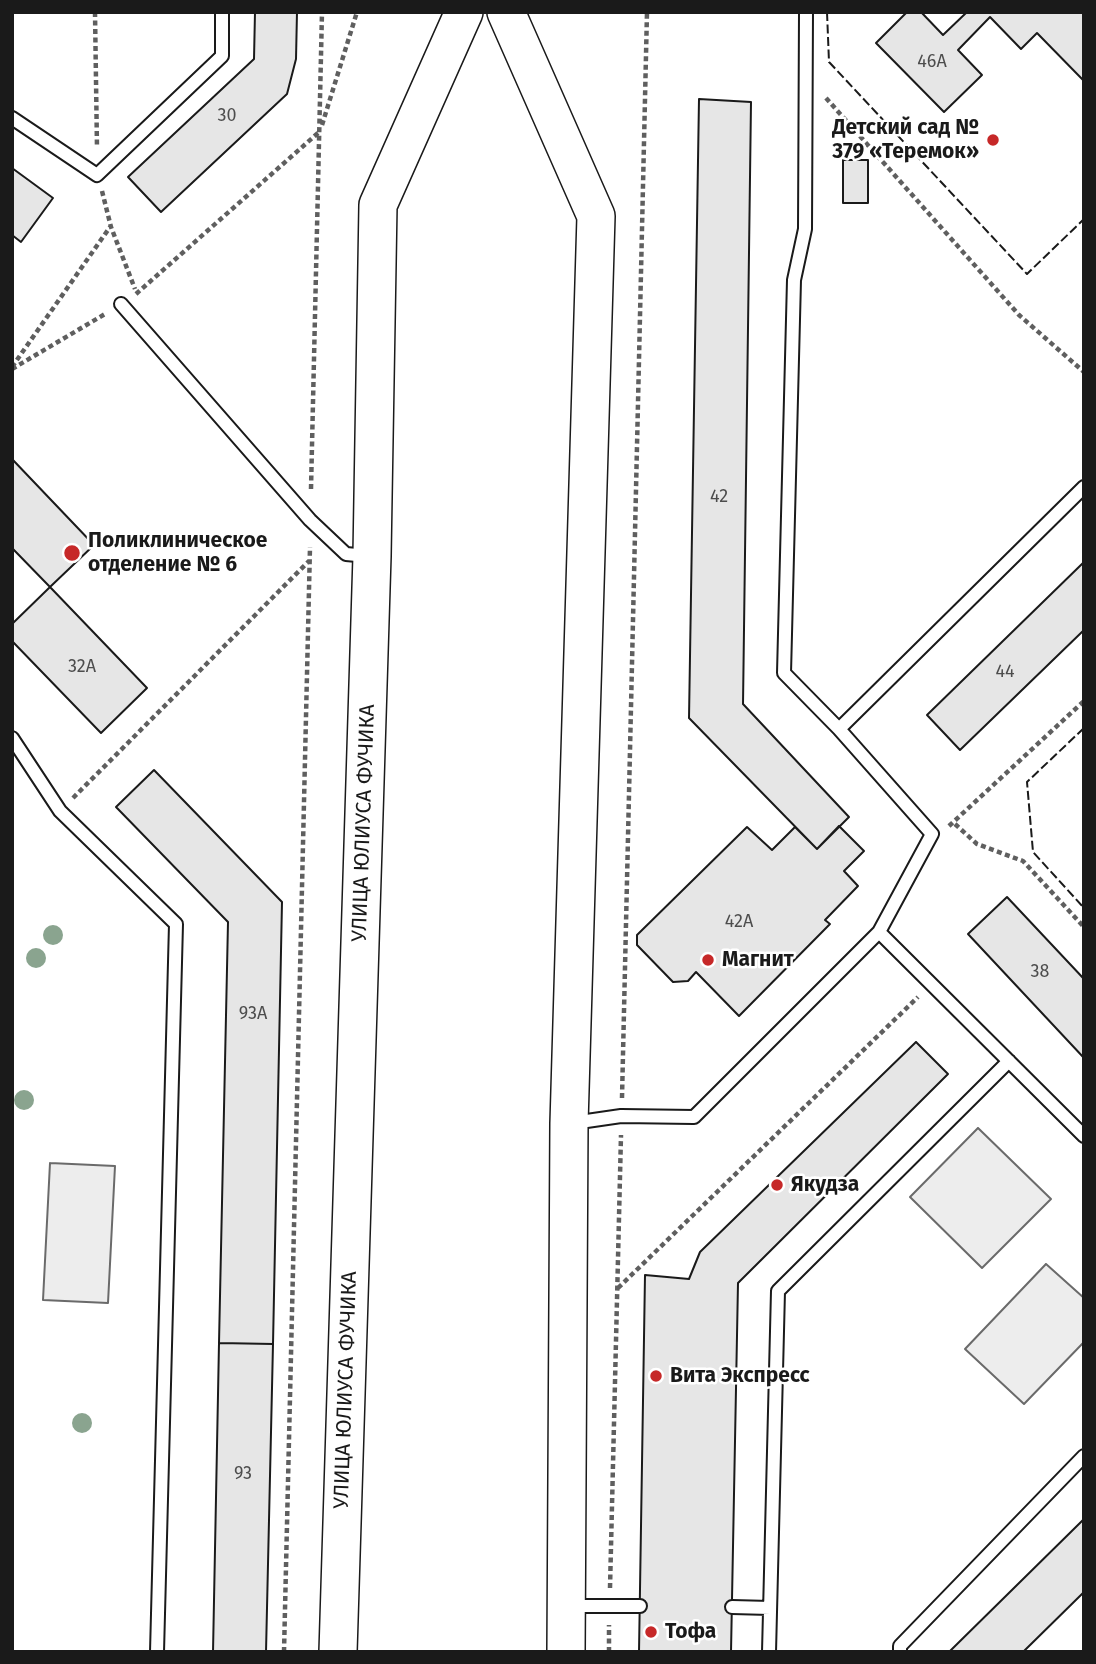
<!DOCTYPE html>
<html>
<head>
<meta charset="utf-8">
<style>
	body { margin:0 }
	#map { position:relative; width:1096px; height:1664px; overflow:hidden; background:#fff; font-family:"Fira Sans",sans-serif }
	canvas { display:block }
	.frame { position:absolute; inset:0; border:14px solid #1a1a1a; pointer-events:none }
</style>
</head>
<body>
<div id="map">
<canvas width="1096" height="1664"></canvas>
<div class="frame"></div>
</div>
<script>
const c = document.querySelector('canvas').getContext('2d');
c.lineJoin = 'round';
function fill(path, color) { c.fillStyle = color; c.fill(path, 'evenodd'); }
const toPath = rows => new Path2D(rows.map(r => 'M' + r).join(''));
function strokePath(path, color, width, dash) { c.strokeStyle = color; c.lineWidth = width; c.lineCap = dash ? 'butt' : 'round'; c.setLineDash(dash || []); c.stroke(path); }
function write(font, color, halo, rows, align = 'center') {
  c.font = font + ' "Fira Sans",sans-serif'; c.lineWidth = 5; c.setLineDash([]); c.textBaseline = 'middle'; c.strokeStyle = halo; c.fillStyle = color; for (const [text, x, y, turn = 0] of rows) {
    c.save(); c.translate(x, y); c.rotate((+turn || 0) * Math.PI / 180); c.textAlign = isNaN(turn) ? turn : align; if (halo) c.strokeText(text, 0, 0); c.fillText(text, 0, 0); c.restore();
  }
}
const built = toPath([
	[978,1128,1051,1199,982,1268,910,1197,978,1128],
	[50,1163,115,1166,108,1303,43,1300,50,1163],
	[1046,1264,1084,1298,1084,1342,1024,1404,965,1349,1046,1264]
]);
fill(built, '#ededed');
strokePath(built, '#6a6a6a', 2);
const building = toPath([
	[255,12,297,12,296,59,287,94,161,212,128,177,254,59,255,12],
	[907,12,921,12,943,35,967,12,1084,12,1084,81,1037,33,1021,49,990,17,958,50,982,75,944,112,876,43,907,12],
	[699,99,751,102,743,704,849,817,817,849,689,718,699,99],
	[843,160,868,160,868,203,843,203,843,160],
	[12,168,53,198,21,242,12,235,12,168],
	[12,459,94,545,50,587,12,548,12,459],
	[1084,562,1084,630,960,750,927,715,1084,562],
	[50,587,147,688,101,733,12,641,12,624,50,587],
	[154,770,282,902,273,1344,219,1343,228,922,116,807,154,770],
	[839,826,864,851,844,871,858,886,825,920,830,924,739,1016,696,972,688,981,673,982,637,945,637,935,747,827,772,850,795,827,817,849,839,826],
	[1007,897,1084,979,1084,1058,968,934,1007,897],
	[916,1042,948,1074,738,1283,731,1652,639,1652,645,1275,689,1279,700,1252,916,1042],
	[219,1343,273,1344,266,1652,213,1652,219,1343],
	[1084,1519,1084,1592,1023,1652,949,1652,1084,1519]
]);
fill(building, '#e6e6e6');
strokePath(building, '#1a1a1a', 2);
const lane = toPath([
	[806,12,805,229,794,280,784,673,839,729,932,834,879,932,1084,1136],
	[12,118,97,175,222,56,222,12],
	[121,304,310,520,346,554,368,556],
	[839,729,1084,487],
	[12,738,60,811,176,924,157,1652],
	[573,1123,621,1116,694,1117,879,932],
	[570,1606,640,1606],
	[732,1607,770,1608],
	[769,1652,778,1291,1009,1061],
	[900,1652,900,1646,1084,1456]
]);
const secondary = toPath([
	[506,12,596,216,569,1123,566,1652],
	[338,1652,372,556,378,205,464,12]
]);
strokePath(lane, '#1a1a1a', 16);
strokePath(secondary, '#1a1a1a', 40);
strokePath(toPath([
	[95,12,97,148],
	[826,98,1019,315,1084,372],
	[322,125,357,12],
	[102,191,111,227,135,289],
	[136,294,318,133],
	[12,367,110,227],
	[12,369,105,314],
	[311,489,322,12],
	[73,798,309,561],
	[955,824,977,844,1023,861,1084,927],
	[949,826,1084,701],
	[622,1098,647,12],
	[618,1288,918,997],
	[610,1588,621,1135],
	[284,1652,310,547],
	[609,1652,609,1625]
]), '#5f5f5f', 4.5, [5, 3.5]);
strokePath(lane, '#fff', 12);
strokePath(secondary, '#fff', 37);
strokePath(toPath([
	[827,12,829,62,1027,274,1084,219],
	[1084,728,1027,782,1033,852,1084,908]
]), '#1a1a1a', 2, [9, 3.5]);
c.fillStyle = '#8aa48f';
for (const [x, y] of [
	[53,935],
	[36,958],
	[24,1100],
	[82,1423]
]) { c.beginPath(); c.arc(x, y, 10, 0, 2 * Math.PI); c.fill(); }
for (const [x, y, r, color] of [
	[993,140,7,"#c62828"],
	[72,553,9,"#c62828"],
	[708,960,7,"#c62828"],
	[777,1185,7,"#c62828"],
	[656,1376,7,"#c62828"],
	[651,1632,7,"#c62828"]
]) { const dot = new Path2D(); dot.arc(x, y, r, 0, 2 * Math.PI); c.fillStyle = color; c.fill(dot); strokePath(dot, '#fff', 2.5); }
write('18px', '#4d4d4d', null, [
	["46А",932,62],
	["30",227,116],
	["42",719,497],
	["32А",82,667],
	["44",1005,672],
	["42А",739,922],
	["38",1040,972],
	["93А",253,1014],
	["93",243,1474]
]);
write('bold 21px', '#1a1a1a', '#fff', [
	["Детский сад №",979,128,"right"],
	["379 «Теремок»",979,152,"right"],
	["Поликлиническое",88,541],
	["отделение № 6",88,565],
	["Магнит",722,960],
	["Якудза",791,1185],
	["Вита Экспресс",670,1376],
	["Тофа",665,1632]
], 'left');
write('21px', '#1a1a1a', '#fff', [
	["УЛИЦА ЮЛИУСА ФУЧИКА",364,823,-88],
	["УЛИЦА ЮЛИУСА ФУЧИКА",346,1390,-88]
]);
</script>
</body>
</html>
